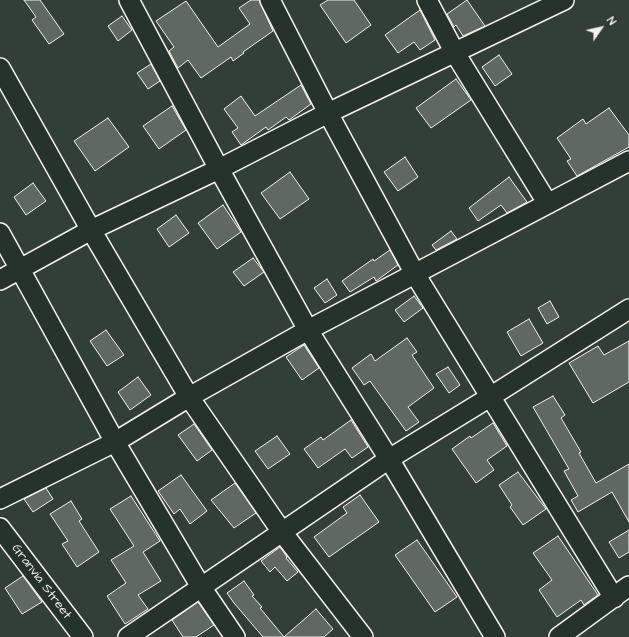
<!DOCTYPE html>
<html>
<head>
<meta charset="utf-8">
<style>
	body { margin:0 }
	#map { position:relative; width:629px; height:637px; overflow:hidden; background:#323e38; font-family:"Architects Daughter",sans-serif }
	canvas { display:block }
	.north { position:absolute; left:581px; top:8px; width:40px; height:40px; -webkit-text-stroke:3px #26332d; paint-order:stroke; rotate:56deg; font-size:11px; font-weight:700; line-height:16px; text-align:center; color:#f4f1e8 }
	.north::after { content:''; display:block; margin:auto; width:14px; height:18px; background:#f4f1e8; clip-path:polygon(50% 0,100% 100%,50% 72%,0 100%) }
</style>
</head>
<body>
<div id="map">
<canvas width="629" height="637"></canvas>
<div class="north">N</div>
</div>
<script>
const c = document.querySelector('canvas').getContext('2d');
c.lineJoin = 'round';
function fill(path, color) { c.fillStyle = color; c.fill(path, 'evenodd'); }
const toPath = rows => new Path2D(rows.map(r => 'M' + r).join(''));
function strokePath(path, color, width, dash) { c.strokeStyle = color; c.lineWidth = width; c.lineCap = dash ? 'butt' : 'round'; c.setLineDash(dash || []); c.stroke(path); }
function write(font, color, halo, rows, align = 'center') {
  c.font = font + ' "Architects Daughter",sans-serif'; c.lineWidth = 3.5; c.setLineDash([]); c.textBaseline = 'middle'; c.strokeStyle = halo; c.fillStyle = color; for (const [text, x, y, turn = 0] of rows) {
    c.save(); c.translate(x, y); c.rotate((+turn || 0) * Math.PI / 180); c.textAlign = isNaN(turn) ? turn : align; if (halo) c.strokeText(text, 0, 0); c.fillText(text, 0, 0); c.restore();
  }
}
const building = toPath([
	[24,0,40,0,64,34,49,44,32,20,36,17,24,0],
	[251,0,259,0,273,31,243,52,244,53,233,61,231,57,201,78,188,60,178,68,169,51,174,47,156,21,186,1,218,47,250,24,239,8,251,0],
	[328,0,354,0,371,25,346,43,320,5,328,0],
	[467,0,485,26,463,36,456,25,454,27,447,14,467,0],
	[420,10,435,40,420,50,414,42,398,53,385,35,420,10],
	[122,16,132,30,118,41,108,26,122,16],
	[499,55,512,74,495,86,482,67,499,55],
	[151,64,160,81,148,89,137,73,151,64],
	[456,79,471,100,431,128,416,108,456,79],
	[301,85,311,104,289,120,286,117,268,130,266,127,241,145,232,132,238,128,224,109,241,96,255,116,301,85],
	[172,106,186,130,159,149,143,126,172,106],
	[609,108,629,135,629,147,577,176,567,161,571,159,557,138,583,119,586,124,609,108],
	[108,118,129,147,95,171,74,141,108,118],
	[405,157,418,177,398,191,384,172,405,157],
	[290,172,309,199,280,219,261,193,290,172],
	[509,177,527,202,507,213,501,205,478,221,469,208,509,177],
	[33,183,46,201,26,215,14,197,33,183],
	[223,205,241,232,217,249,198,223,223,205],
	[176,215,189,233,169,247,157,229,176,215],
	[451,231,457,239,436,250,432,245,451,231],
	[390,250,398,265,376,281,374,277,350,292,342,281,373,259,374,261,390,250],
	[253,258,264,272,244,286,233,272,253,258],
	[327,279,337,295,325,303,314,288,327,279],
	[414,296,423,308,404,322,395,310,414,296],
	[550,301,559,317,547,324,538,308,550,301],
	[529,319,543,343,521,356,507,332,529,319],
	[106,330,124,355,107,366,90,341,106,330],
	[407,338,417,352,412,355,434,388,408,407,419,422,406,431,370,381,364,385,352,368,371,354,375,361,407,338],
	[629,341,629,382,593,403,569,363,598,346,604,355,629,341],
	[304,345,319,368,302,380,286,357,304,345],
	[448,367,460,385,449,393,436,374,448,367],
	[138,377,151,395,130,410,118,392,138,377],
	[553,396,565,415,561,418,581,452,579,453,596,483,629,464,629,522,612,492,578,512,571,500,578,496,564,471,569,469,533,407,553,396],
	[351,420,368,447,352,458,345,449,318,468,304,449,321,437,323,440,351,420],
	[493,423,507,446,487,460,494,470,476,483,452,449,470,436,471,438,493,423],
	[194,424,212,450,197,461,178,435,194,424],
	[277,436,290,454,268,469,255,451,277,436],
	[518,472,546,509,523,525,510,507,512,505,499,485,518,472],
	[181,475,207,511,190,524,180,509,174,514,158,491,181,475],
	[235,483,256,513,234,528,211,500,235,483],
	[46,488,53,499,33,512,24,499,46,488],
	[360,495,379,522,329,557,314,537,347,513,343,507,360,495],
	[131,496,160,541,143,552,161,581,138,595,148,609,125,624,107,596,126,583,111,560,134,546,110,509,131,496],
	[71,501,82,519,79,521,99,552,77,567,62,544,68,541,50,514,71,501],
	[629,530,629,552,619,558,609,542,629,530],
	[558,536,598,595,584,605,581,600,557,617,539,590,552,580,533,553,558,536],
	[417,540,457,597,435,612,395,555,417,540],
	[280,547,287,557,286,558,298,572,287,581,275,567,270,572,261,561,280,547],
	[23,576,42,602,22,614,5,588,23,576],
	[244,581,254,595,252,596,262,607,260,608,284,637,263,637,234,603,227,593,244,581],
	[198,602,214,625,196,637,183,637,172,620,198,602],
	[316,609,333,629,324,637,284,637,316,609]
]);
fill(building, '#5f6861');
strokePath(building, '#f4f1e8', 1);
const minor = toPath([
	[129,0,219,169,308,330,389,459,495,637],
	[270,0,328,113,415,274,614,598],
	[427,0,455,53,548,204],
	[0,68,91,230,189,397,282,532,363,637],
	[0,233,115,442,201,587,235,637],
	[0,280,91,230,219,169,328,113,564,0],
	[0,499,115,442,189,397,308,330,629,161],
	[0,528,83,637],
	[128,637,389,459,490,397,629,309],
	[559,637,629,586]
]);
strokePath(minor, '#f4f1e8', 22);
strokePath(minor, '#26332d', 19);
write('13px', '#f4f1e8', '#26332d', [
	["Granvia Street",41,582,53]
]);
</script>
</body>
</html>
